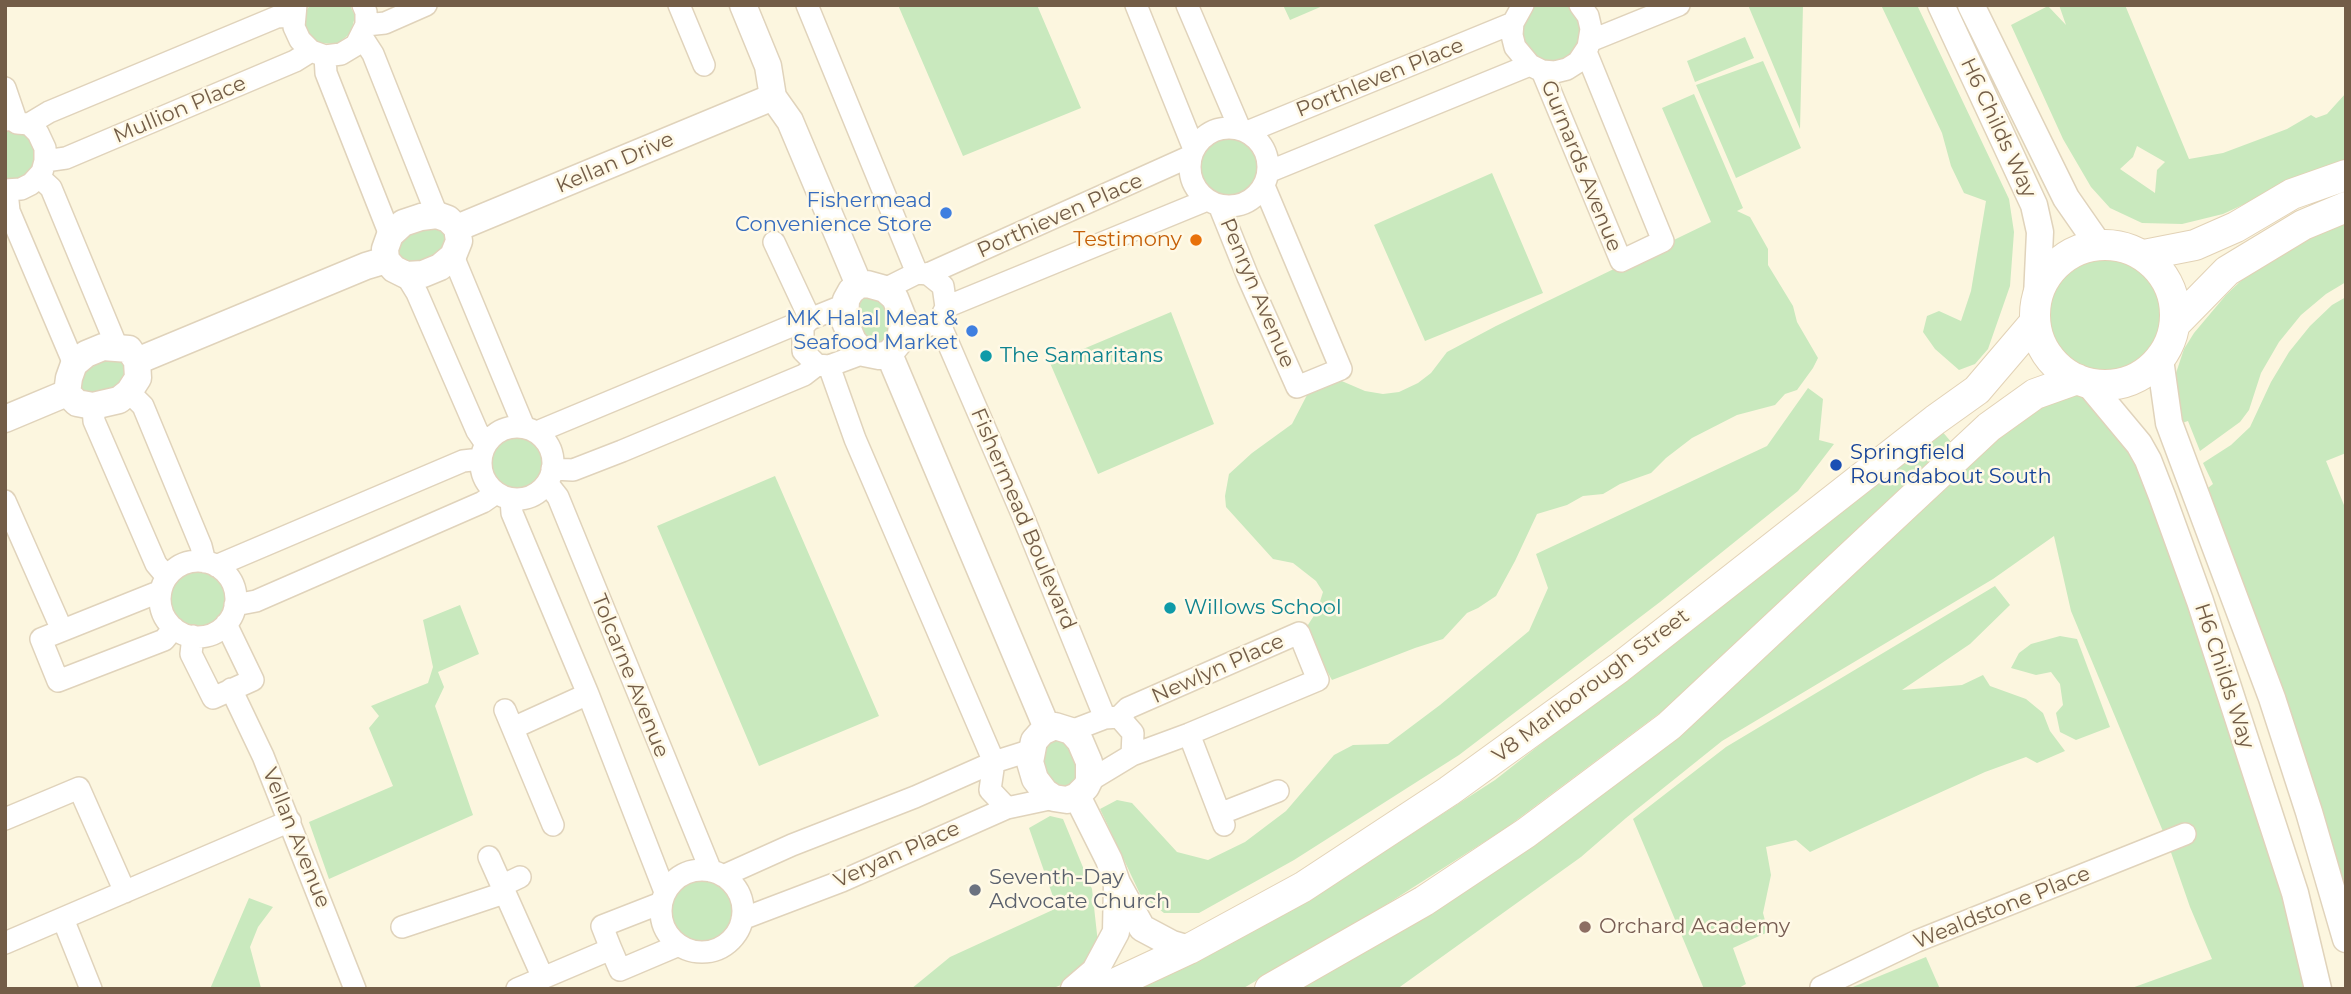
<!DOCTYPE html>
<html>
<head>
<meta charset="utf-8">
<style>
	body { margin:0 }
	#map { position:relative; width:2351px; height:994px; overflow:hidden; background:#fcf6df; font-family:Montserrat,sans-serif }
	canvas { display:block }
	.frame { position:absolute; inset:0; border:7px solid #735d47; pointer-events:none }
</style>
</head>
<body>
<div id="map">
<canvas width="2351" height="994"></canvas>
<div class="frame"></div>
</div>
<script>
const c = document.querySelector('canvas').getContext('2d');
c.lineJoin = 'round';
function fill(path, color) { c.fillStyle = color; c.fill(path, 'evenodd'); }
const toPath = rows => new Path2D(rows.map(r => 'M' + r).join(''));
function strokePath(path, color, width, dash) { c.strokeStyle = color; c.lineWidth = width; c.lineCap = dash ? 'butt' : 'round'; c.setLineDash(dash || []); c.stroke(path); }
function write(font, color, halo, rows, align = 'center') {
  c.font = font + ' Montserrat,sans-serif'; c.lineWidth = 5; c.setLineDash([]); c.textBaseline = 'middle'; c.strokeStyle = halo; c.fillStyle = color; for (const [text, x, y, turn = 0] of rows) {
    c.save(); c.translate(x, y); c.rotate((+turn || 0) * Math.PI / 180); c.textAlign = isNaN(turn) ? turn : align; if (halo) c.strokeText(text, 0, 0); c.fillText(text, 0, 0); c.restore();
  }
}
fill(toPath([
	[310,5,350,5,355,16,351,33,337,44,319,43,307,31,304,22,305,13],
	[898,5,1037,5,1081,108,963,156],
	[1283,5,1325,5,1290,20],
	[1532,5,1571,5,1584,27,1579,49,1561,63,1538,62,1522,46,1520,23],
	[1748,5,1803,5,1800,129],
	[1881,5,1917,5,2009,199,2014,232,2010,286,1988,349,1975,364,1959,370,1935,349,1923,332,1927,316,1939,311,1961,321,1971,291,1986,201,1964,193,1951,166,1942,133],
	[2059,5,2125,5,2189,159,2223,153,2287,129,2311,115,2316,118,2327,114,2346,93,2346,161,2301,178,2223,214,2182,224,2142,223,2110,208,2091,187,2063,139,2011,25,2048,6,2066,25],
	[2137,146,2165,162,2157,170,2155,193,2120,169,2133,157],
	[1745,37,1754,58,1695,82,1687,61],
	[1763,61,1801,148,1736,178,1696,85],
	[1694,94,1743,208,1737,211,1750,217,1768,249,1768,265,1793,306,1797,322,1818,358,1813,368,1797,390,1785,394,1775,405,1737,415,1692,438,1666,458,1651,473,1620,484,1603,494,1583,496,1567,505,1537,514,1515,561,1496,596,1478,608,1467,613,1443,639,1415,648,1332,680,1304,631,1317,611,1323,592,1316,581,1293,563,1273,559,1226,507,1225,496,1229,474,1252,453,1292,424,1307,395,1326,384,1337,379,1365,391,1383,394,1399,392,1418,383,1431,373,1447,352,1496,326,1711,222,1662,108],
	[16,129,32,138,37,151,33,169,27,175,19,180,5,180,5,130],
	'1198 168a32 32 0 1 1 64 0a32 32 0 1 1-64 0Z',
	[1492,173,1543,293,1425,341,1374,225],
	[2346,223,2346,282,2326,294,2301,315,2279,342,2261,373,2249,410,2240,422,2200,451,2188,421,2179,424,2175,376,2184,349,2194,333,2226,295,2247,275,2291,246],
	[431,227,446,232,445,246,429,260,410,264,398,259,397,247,408,235],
	'2049 315a56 56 0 1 1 112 0a56 56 0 1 1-112 0Z',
	[862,295,887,304,894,320,890,337,882,344,869,343,858,334,855,302],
	[2346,297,2346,453,2326,461,2346,510,2346,898,2204,491,2213,484,2203,463,2231,445,2250,427,2271,382,2289,352,2310,326,2332,305],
	[1171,312,1214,424,1098,474,1050,363],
	[113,359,128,364,121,384,100,395,81,391,79,379,84,372,97,364],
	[2077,379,2139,444,2318,989,2129,989,2212,959,2190,907,2167,841,2071,611,2054,536,1993,579,1722,741,1626,818,1581,857,1397,989,1270,989,1526,833,1989,427],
	[1808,388,1823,399,1819,440,1834,444,1798,491,1660,602,1459,755,1294,860,1199,913,1164,913,1140,894,1100,809,1117,800,1132,803,1177,852,1208,860,1245,842,1286,811,1334,755,1353,745,1388,744,1440,705,1529,631,1548,588,1536,554,1767,446],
	[1941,430,1952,443,1680,698,1506,828,1384,906,1242,989,1130,989,1263,924,1379,855,1495,780],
	'490 463a27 27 0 1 1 54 0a27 27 0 1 1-54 0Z',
	[775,476,879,716,759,766,657,526],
	'170 599a28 28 0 1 1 56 0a28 28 0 1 1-56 0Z',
	[1995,586,2010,605,1970,644,1902,690,1962,685,1983,675,1990,686,2026,699,2043,713,2050,731,2065,751,2037,763,2026,757,1985,772,1810,852,1796,840,1766,847,1771,875,1763,913,1768,932,1733,948,1746,984,1737,989,1704,989,1633,819,1726,747],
	[460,605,479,654,438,672,444,687,435,706,473,815,329,879,309,822,393,786,369,728,379,716,371,706,428,683,433,667,423,620],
	[2060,636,2077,639,2110,727,2076,740,2060,732,2056,713,2063,705,2060,684,2051,672,2036,675,2011,668,2019,653,2031,644],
	[1060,737,1070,746,1078,766,1075,778,1068,786,1053,784,1041,761,1041,745],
	[1050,816,1063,819,1092,889,1098,943,1089,960,1061,985,1051,989,911,989,950,957,1057,908,1029,828],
	'670 912a33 33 0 1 1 66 0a33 33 0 1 1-66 0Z',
	[249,898,273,907,258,927,250,947,261,988,210,989],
	[1926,957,1940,989,1848,989]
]), '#c9e9be');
const minor = toPath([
	[296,5,294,27,300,40,311,51,325,56,341,54,356,45,366,25,366,12,363,5],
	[679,5,704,65],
	[807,5,917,273],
	[1136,5,1194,149],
	[1187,5,1240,129],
	[1523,5,1513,23,1512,35,1515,47,1530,65,1542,71,1555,72,1567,69,1578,62,1588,47,1591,29,1588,16,1580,5],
	[366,25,385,23,426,5],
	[362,37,373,54,437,215],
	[1590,41,1679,5],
	[325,56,326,73,390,235],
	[1542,71,1621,261,1663,241,1586,52],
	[5,88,17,123],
	[5,120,12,119,17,123,29,124,38,133,45,148,45,161,42,172,31,184,21,189,5,190],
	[29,124,49,112,277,17,294,16],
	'1190 167a39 39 0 1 1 78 0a39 39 0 1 1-78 0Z',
	[1247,132,1513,23],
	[45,161,66,158,295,61,311,51],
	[1268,172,1530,65],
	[39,177,51,188,117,347],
	[7,191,9,211,74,364],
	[1219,205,1248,277,1297,387,1341,369,1264,186],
	[774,242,810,319],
	[453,256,524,427],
	[928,274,1191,156],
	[406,275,417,293,477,431,486,444],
	[885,289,917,273,928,274,943,286,946,307,939,322,903,334],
	[845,305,810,319,803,326,803,351,817,365,829,366,864,353],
	[946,307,1207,200],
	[939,322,1022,514,1105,718],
	[829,366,855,439,994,762,990,790,1007,808],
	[129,392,143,406,201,546,205,562],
	[93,406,94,421,156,564,167,577],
	'481 463a36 36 0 1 1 72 0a36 36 0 1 1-72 0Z',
	[537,432,789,327,803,326],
	[552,469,573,470,622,451,804,375,817,365],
	[547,483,558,497,711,871],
	[511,499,512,513,588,694,665,892],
	[5,501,62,630],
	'160 599a38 38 0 1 1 76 0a38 38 0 1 1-76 0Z',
	[216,566,463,461,481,459],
	[161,591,41,639,58,681,164,640,174,628],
	[235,605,256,601,483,502,496,493],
	[193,636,191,654,213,698,253,680,226,624],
	[231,689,263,756,355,989],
	[505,710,553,825],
	[1119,717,1128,708,1299,633,1318,680,1189,734,1132,755],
	[513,728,588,694],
	[1071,731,1105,718,1119,717,1133,733,1132,755,1089,781],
	[1189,734,1224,825],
	[1222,813,1278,791],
	[5,819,79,788,125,892],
	[489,857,543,978],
	'661 911a41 41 0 1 1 82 0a41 41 0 1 1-82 0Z',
	[723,876,792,845,915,797,994,762,1032,750],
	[501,886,520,877],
	[661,903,602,926,611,949,620,970,679,945],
	[63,919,91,989],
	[742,919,842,881,1007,808,1054,798],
	[402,927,504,893],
	[5,943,290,821],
	[517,989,611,949],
	[1822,989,1821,987,1917,941,2185,834]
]);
const tertiary = toPath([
	[743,5,768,66,773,97,790,121,859,285],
	[1941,5,2034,205,2040,232,2037,297],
	[1971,5,2066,198,2098,244],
	[437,215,448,219,457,228,459,241,453,256,440,267,423,274,406,275,394,269,386,260,385,249,390,235,403,223,421,217,437,215],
	[457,228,773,97],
	[867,284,885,289,895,298,903,318,900,341,889,354,879,356,864,353,853,341,845,322,846,300,851,291,859,285,867,284],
	[103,347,129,349,137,361,138,378,129,392,119,400,93,406,77,403,67,393,69,378,74,364,86,354,103,347],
	[889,354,1047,728],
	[2160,359,2169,423,2272,698,2309,812,2346,939],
	[137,361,366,266,386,260],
	[2089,384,2139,444,2148,460,2162,496,2200,601,2295,893,2318,989],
	[5,419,67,393],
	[1055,726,1071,731,1080,741,1089,762,1089,781,1086,787,1077,796,1067,800,1054,798,1045,792,1035,779,1030,762,1034,741,1042,732,1055,726],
	[1077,796,1109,860,1117,883,1142,928,1172,944,1189,949],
	[1074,989,1095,971,1116,932,1117,883]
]);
const secondary = toPath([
	'2035 315a70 70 0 1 1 140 0a70 70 0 1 1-140 0Z',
	[2144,255,2195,245,2236,227,2292,194,2346,175],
	[2175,324,2227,271,2303,225,2346,207],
	[1103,989,1189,949,1303,887,1449,791,1619,668,1935,420,1977,390,2035,322],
	[1270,989,1424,901,1526,833,1669,726,1989,427,2035,394,2077,379]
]);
strokePath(minor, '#e0d3bb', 24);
strokePath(tertiary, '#e0d3bb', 29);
strokePath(secondary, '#e2d2b6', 32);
strokePath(minor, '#fff', 21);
strokePath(tertiary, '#fff', 26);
strokePath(secondary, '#fff', 30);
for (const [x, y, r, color] of [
	[946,213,7,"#3f7fe0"],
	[1196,240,7,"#e8710a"],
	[972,331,7,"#3f7fe0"],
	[986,356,7,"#0f9aa8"],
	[1836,465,7,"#1a4fb4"],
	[1170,608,7,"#0f9aa8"],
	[975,890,7,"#6b7280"],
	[1585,927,7,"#8d6e63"]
]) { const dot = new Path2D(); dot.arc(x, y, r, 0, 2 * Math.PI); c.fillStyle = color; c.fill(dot); strokePath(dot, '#fff9e6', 2.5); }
write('21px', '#735d47', '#fff9e6', [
	["Porthleven Place",1380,78,-22],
	["Mullion Place",180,110,-23],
	["H6 Childs Way",1998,128,65],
	["Kellan Drive",615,163,-23],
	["Gurnards Avenue",1581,166,68],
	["Porthieven Place",1060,216,-24],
	["Penryn Avenue",1257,293,67],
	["Fishermead Boulevard",1023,519,67],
	["Newlyn Place",1218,669,-24],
	["Tolcarne Avenue",630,676,68],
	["H6 Childs Way",2224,676,72],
	["V8 Marlborough Street",1591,686,-37],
	["Vellan Avenue",296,838,68],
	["Veryan Place",897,855,-24],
	["Wealdstone Place",2002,908,-22]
]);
write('21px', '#366cbe', '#fff9e6', [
	["Fishermead",932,201],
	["Convenience Store",932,225],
	["MK Halal Meat &",958,319],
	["Seafood Market",958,343]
], 'right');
write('21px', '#c56008', '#fff9e6', [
	["Testimony",1182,240]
], 'right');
write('21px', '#0d838f', '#fff9e6', [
	["The Samaritans",1000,356],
	["Willows School",1184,608]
], 'left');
write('21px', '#164399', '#fff9e6', [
	["Springfield",1850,453],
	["Roundabout South",1850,477]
], 'left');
write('21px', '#5b616d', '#fff9e6', [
	["Seventh-Day",989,878],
	["Advocate Church",989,902]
], 'left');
write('21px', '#785e54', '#fff9e6', [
	["Orchard Academy",1599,927]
], 'left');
</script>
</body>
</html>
